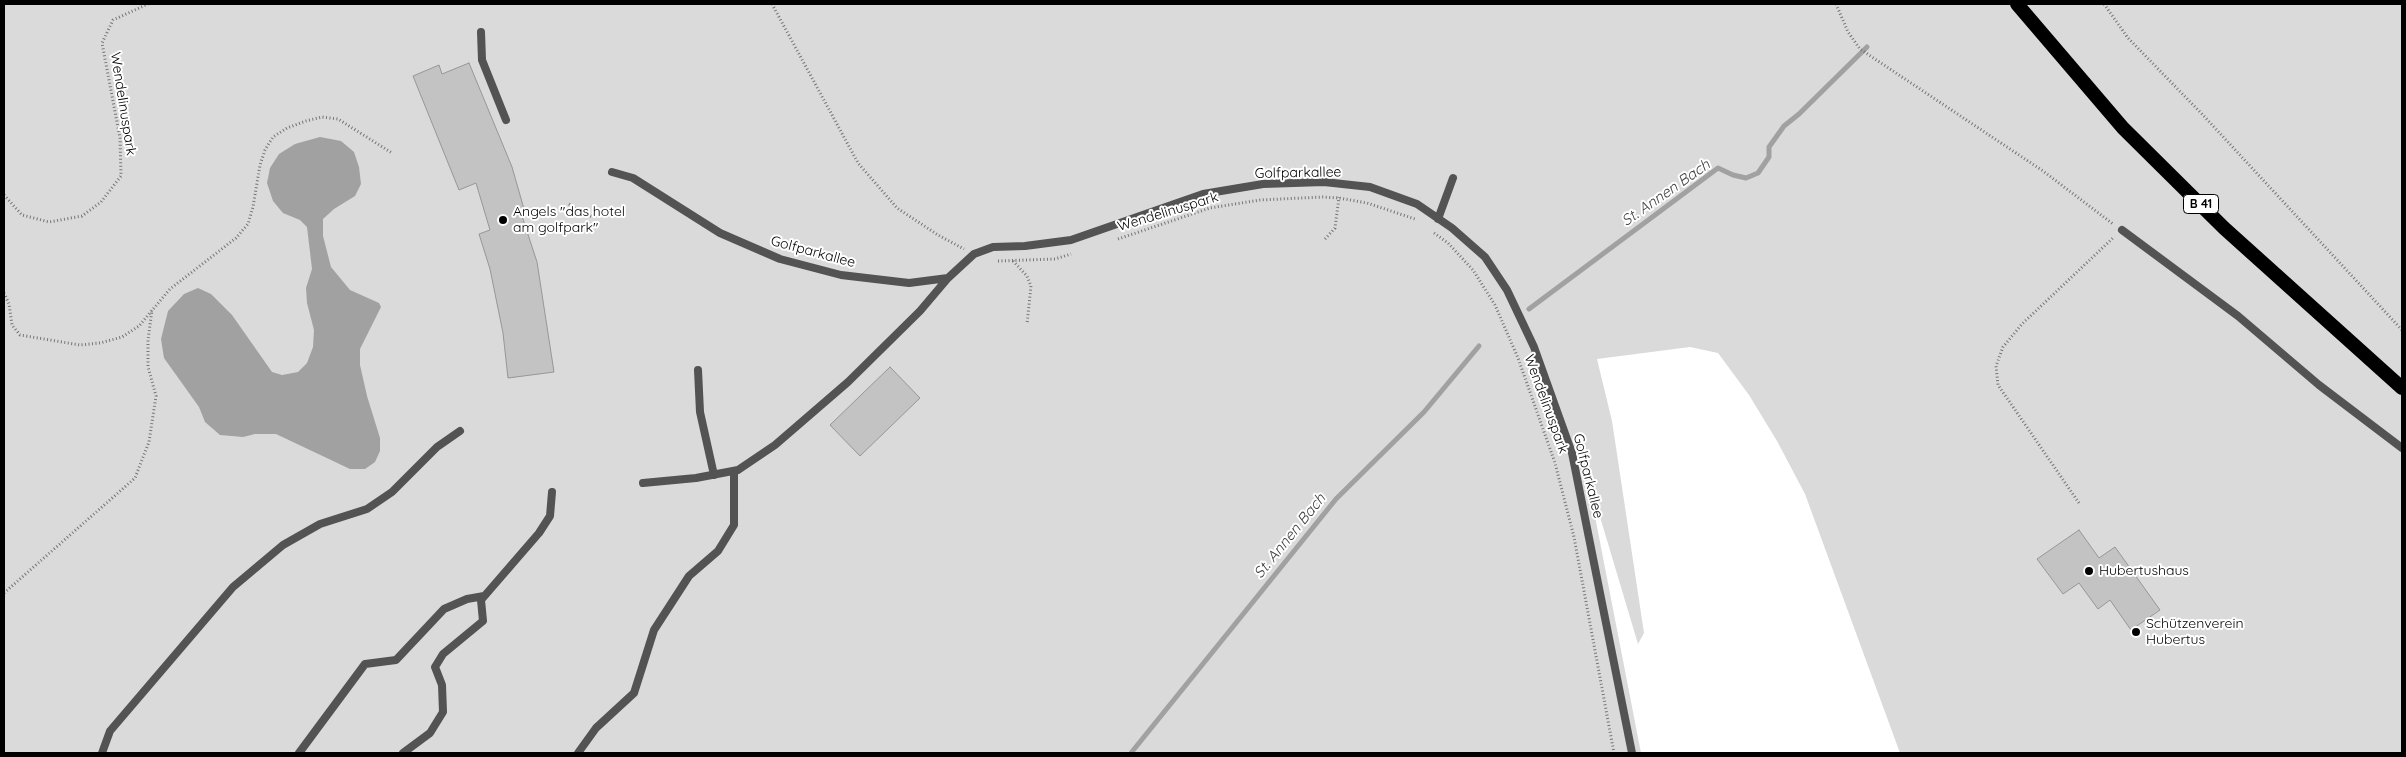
<!DOCTYPE html>
<html>
<head>
<meta charset="utf-8">
<style>
	body { margin:0 }
	#map { position:relative; width:2406px; height:757px; overflow:hidden; background:#fff; font-family:Quicksand,sans-serif }
	canvas { display:block }
	.frame { position:absolute; inset:0; border:5px solid #000; pointer-events:none }
</style>
</head>
<body>
<div id="map">
<canvas width="2406" height="757"></canvas>
<div class="frame"></div>
</div>
<script>
const c = document.querySelector('canvas').getContext('2d');
c.lineJoin = 'round';
function fill(path, color) { c.fillStyle = color; c.fill(path, 'evenodd'); }
const toPath = rows => new Path2D(rows.map(r => 'M' + r).join(''));
function strokePath(path, color, width, dash) { c.strokeStyle = color; c.lineWidth = width; c.lineCap = dash ? 'butt' : 'round'; c.setLineDash(dash || []); c.stroke(path); }
function write(font, color, halo, rows, align = 'center') {
  c.font = font + ' Quicksand,sans-serif'; c.lineWidth = 4; c.setLineDash([]); c.textBaseline = 'middle'; c.strokeStyle = halo; c.fillStyle = color; for (const [text, x, y, turn = 0] of rows) {
    c.save(); c.translate(x, y); c.rotate((+turn || 0) * Math.PI / 180); c.textAlign = isNaN(turn) ? turn : align; if (halo) c.strokeText(text, 0, 0); c.fillText(text, 0, 0); c.restore();
  }
}
fill(toPath([
	[4,4,2402,4,2402,753,1900,753,1805,494,1777,441,1749,395,1718,353,1690,347,1597,359,1612,421,1644,633,1638,644,1586,470,1641,753,4,753]
]), '#dadada');
fill(toPath([
	[320,137,341,141,354,152,359,167,361,184,355,196,334,209,323,219,323,236,331,267,350,290,379,303,381,307,360,349,360,365,367,396,380,438,380,451,375,462,365,469,350,469,276,434,255,434,243,437,220,435,205,422,199,407,164,358,161,339,168,311,184,294,198,288,211,294,232,315,272,372,282,375,298,372,307,363,313,347,314,330,307,303,306,288,312,269,307,227,300,220,283,213,273,201,267,183,270,168,279,154,295,144]
]), '#a1a1a1');
strokePath(toPath([
	[1529,309,1718,168,1733,175,1746,178,1758,173,1769,157,1769,147,1784,126,1799,114,1867,47],
	[1131,753,1336,499,1424,412,1479,346]
]), '#a1a1a1', 5);
const building = toPath([
	[469,63,512,167,524,209,520,210,537,262,554,372,508,378,503,333,490,269,479,234,490,230,476,183,459,190,413,76,439,65,442,74,469,63],
	[890,367,920,398,860,456,830,425,890,367],
	[2079,530,2099,558,2115,547,2160,610,2131,630,2110,600,2098,609,2079,583,2063,594,2037,559,2079,530]
]);
fill(building, '#c3c3c3');
strokePath(building, '#979797', 1);
const trunk = toPath([
	[2017,4,2123,128,2224,228,2402,388]
]);
strokePath(trunk, '#dbdbdb', 16);
strokePath(toPath([
	[772,4,858,163,897,208,938,235,964,249],
	[1836,4,1848,32,1860,49,2043,171,2113,224],
	[2104,4,2128,38,2202,114,2402,330],
	[4,195,22,215,49,222,82,216,101,202,121,176,120,138,102,43,113,20,148,4],
	[569,204,582,213,593,217],
	[1434,233,1448,243,1473,270,1495,305,1518,358,1555,463,1574,537,1614,753],
	[1118,239,1210,208,1260,200,1323,197,1339,198,1367,203,1415,219],
	[1325,239,1335,228,1339,197],
	[998,261,1055,259,1071,254],
	[1013,261,1027,276,1031,286,1027,324],
	[4,293,9,304,12,325,20,335,80,345,100,343,122,337,139,326,170,289,236,238,248,224,253,207,260,165,265,150,273,137,287,128,306,121,322,117,338,119,392,153],
	[2079,503,1998,385,1996,366,2003,347,2022,324,2114,237],
	[4,593,135,478,149,442,156,396,148,367,148,340,152,310]
]), '#757575', 3, [1, 2.5]);
strokePath(toPath([
	[481,32,482,60,506,120],
	[612,172,633,178,720,233,780,259,841,275,909,283,948,278,974,254,993,247,1025,246,1071,240,1203,194,1263,184,1324,182,1370,187,1417,204,1452,228,1485,257,1507,290,1534,347,1572,453,1632,753],
	[1438,219,1453,178],
	[2122,230,2238,316,2319,385,2402,448],
	[698,370,700,412,714,475],
	[643,483,696,478,738,470,775,445,848,382,920,311,948,278],
	[102,753,110,731,233,587,283,545,320,524,367,509,392,492,437,447,460,431],
	[299,753,365,664,396,660,444,609,467,599,484,596],
	[403,753,430,733,443,712,442,685,435,667,443,654,483,621,481,600,539,533,550,516,552,492],
	[578,753,596,728,634,693,654,630,689,576,718,551,734,525,734,471]
]), '#535353', 8);
strokePath(trunk, '#000', 14);
for (const [x, y, r, color] of [
	[503,220,5,"#000"],
	[2089,571,5,"#000"],
	[2136,632,5,"#000"]
]) { const dot = new Path2D(); dot.arc(x, y, r, 0, 2 * Math.PI); c.fillStyle = color; c.fill(dot); strokePath(dot, '#fff', 2); }
for (const [x, y, w] of [
	[2201,204,35]
]) { const box = new Path2D(); box.roundRect(x - w / 2, y - 9.5, w, 19, 4); c.fillStyle = '#fff'; c.fill(box); strokePath(box, '#000', 1); }
write('bold 12px', '#000', null, [
	["B 41",2201,204]
]);
write('14px', '#000', '#fff', [
	["Wendelinuspark",123,104,81],
	["Golfparkallee",1298,173,-1],
	["Wendelinuspark",1168,212,-17],
	["Golfparkallee",813,252,15],
	["Wendelinuspark",1546,404,70],
	["Golfparkallee",1588,476,76]
]);
write('14px', '#000', '#fff', [
	["Angels \"das hotel",513,212],
	["am golfpark\"",513,228],
	["Hubertushaus",2099,571],
	["Schützenverein",2146,624],
	["Hubertus",2146,640]
], 'left');
write('italic 15px', '#424242', '#fff', [
	["St. Annen Bach",1666,193,-35],
	["St. Annen Bach",1290,536,-51]
]);
</script>
</body>
</html>
